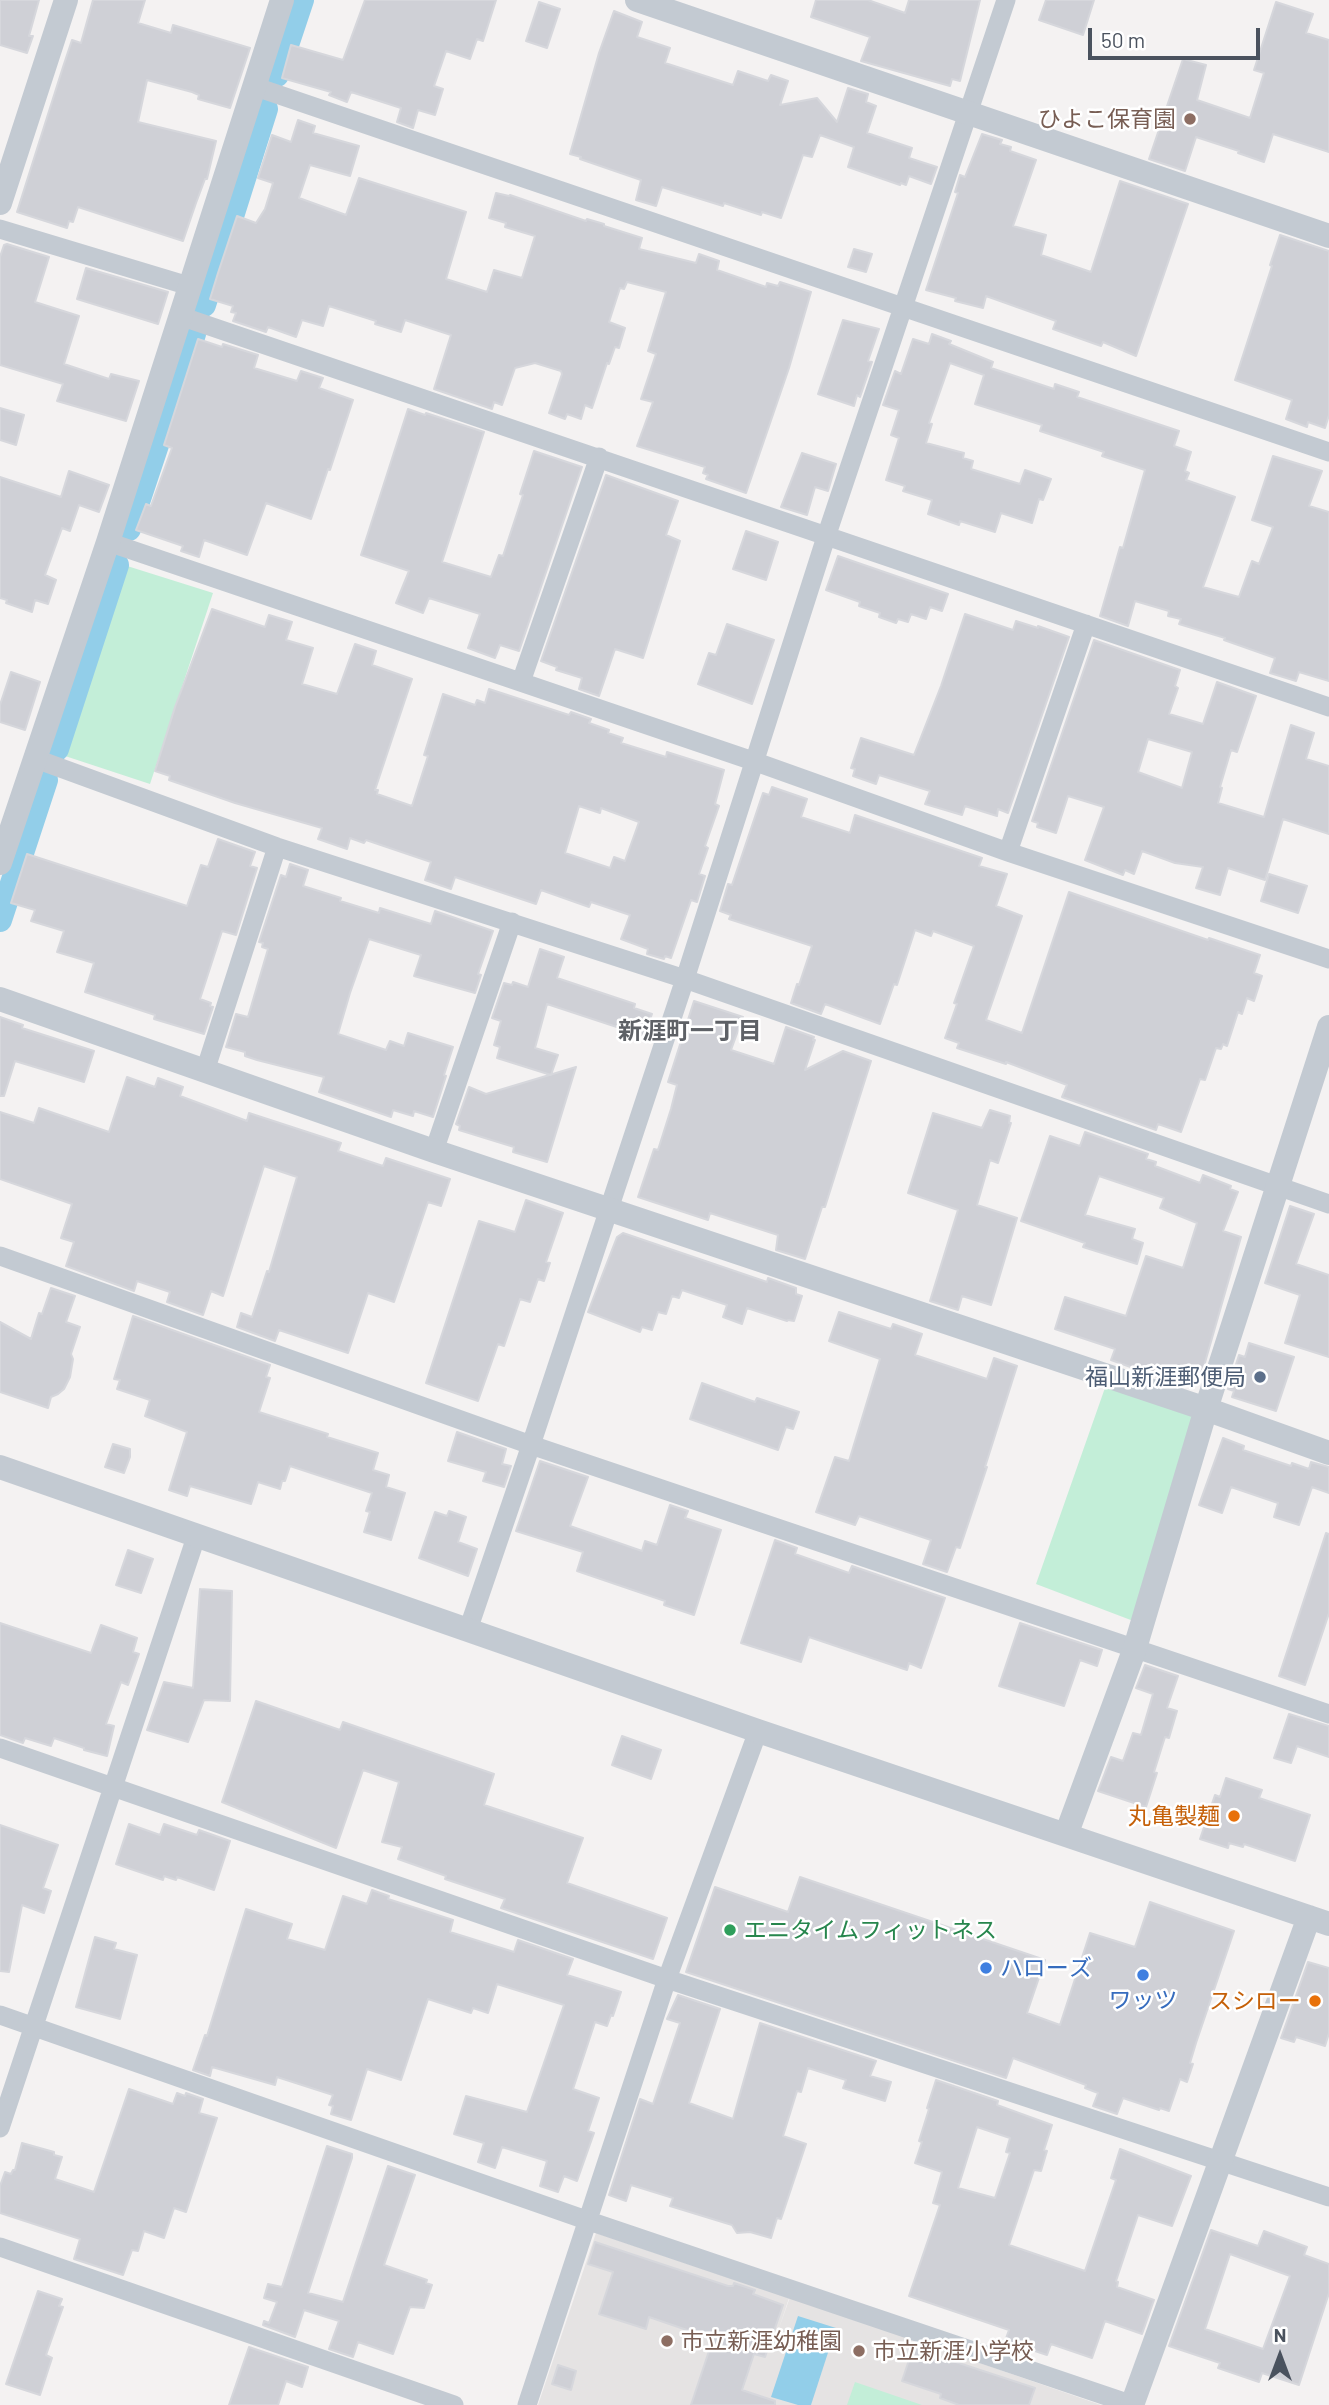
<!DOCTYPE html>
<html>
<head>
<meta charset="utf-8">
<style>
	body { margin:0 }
	#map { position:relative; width:1329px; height:2405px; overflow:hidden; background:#f4f2f2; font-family:Barlow,sans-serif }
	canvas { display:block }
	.north { position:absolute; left:1245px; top:2321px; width:70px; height:70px; -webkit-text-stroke:5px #fff; paint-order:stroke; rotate:0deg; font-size:19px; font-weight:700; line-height:28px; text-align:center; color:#4a525e }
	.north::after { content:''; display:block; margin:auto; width:24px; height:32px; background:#4a525e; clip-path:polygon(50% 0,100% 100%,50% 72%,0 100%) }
	.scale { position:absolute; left:1088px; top:28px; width:172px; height:32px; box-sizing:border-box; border:4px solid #4a525e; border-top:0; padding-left:9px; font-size:21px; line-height:24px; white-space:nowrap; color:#4a525e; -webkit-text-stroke:5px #fff; paint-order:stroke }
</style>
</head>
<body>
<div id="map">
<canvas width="1329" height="2405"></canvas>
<div class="north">N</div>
<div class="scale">50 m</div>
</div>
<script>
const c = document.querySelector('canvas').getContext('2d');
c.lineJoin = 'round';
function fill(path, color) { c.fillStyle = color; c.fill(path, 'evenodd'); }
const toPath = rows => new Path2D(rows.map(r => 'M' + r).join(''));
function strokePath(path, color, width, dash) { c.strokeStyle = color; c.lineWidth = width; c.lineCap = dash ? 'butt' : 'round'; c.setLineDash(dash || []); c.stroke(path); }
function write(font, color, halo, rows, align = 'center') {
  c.font = font + ' Barlow,"Noto Sans JP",sans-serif'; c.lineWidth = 5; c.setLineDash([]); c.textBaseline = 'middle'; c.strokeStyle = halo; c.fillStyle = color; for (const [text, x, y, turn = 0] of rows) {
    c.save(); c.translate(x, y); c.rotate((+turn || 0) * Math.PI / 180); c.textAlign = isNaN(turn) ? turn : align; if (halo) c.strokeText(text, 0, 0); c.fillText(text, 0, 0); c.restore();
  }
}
fill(toPath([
	[596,2233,789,2298,778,2331,790,2297,1101,2405,538,2405]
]), '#e5e3e3');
fill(toPath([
	[124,565,213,593,150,784,59,754],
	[1106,1385,1202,1419,1136,1622,1036,1584],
	[855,2382,922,2405,847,2405]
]), '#c3eed8');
fill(toPath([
	[798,2316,836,2328,811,2405,798,2405,771,2397]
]), '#92cee9');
strokePath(toPath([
	[277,75,302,0],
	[204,305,266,109],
	[129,529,194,334],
	[57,749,117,565],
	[0,920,46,780]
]), '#92cee9', 24);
const building = toPath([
	[0,0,39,0,29,36,33,36,27,53,0,45,0,0],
	[93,0,145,0,138,23,171,33,173,25,250,48,230,108,198,99,199,95,192,92,147,80,138,122,216,141,207,179,205,179,196,203,183,241,78,207,73,222,69,221,67,228,17,212,63,67,72,40,81,43,93,0],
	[365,0,496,0,483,41,477,39,470,59,446,51,434,86,443,89,435,115,418,110,413,128,397,122,401,108,351,92,347,102,329,95,331,92,282,78,291,45,343,60,365,0],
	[816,0,868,0,905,13,909,0,980,0,960,81,952,79,950,86,861,61,870,37,811,17,816,0],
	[1046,0,1094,0,1083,35,1039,20,1046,0],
	[539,2,560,9,547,48,526,41,539,2],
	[1276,2,1313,14,1306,33,1329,40,1329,152,1273,134,1264,162,1238,153,1239,151,1196,137,1185,171,1149,159,1183,59,1206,65,1197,100,1250,118,1264,73,1254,70,1276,2],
	[614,11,642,22,637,37,670,48,665,63,733,85,738,71,768,81,771,75,788,81,780,105,817,98,837,122,848,88,868,94,866,102,876,106,867,133,912,148,909,158,937,167,931,184,909,176,906,185,901,183,900,185,848,167,854,147,820,135,812,157,803,155,781,218,762,212,761,215,724,203,723,206,662,187,656,206,636,200,641,180,580,159,581,157,570,154,599,53,614,11],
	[298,120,315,126,313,133,359,146,350,176,310,165,299,198,346,215,359,178,466,212,446,279,487,292,494,270,522,278,535,236,505,227,506,223,489,218,496,193,509,196,510,195,586,221,587,219,604,224,604,226,642,238,639,249,696,263,699,254,719,261,717,270,766,287,767,283,778,286,780,282,811,292,789,368,746,493,706,479,708,475,703,473,705,467,637,446,653,402,641,399,656,354,648,351,666,292,627,282,624,289,620,288,609,322,625,328,619,348,615,347,609,364,607,363,592,408,585,405,581,419,567,414,565,419,549,413,562,374,561,371,535,363,515,368,502,405,494,402,492,409,434,389,451,335,405,320,401,332,375,324,376,321,329,306,323,326,302,320,296,337,268,327,266,332,233,321,236,313,231,312,233,306,210,299,218,273,237,216,256,223,265,209,273,183,258,178,272,135,291,142,298,120],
	[982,134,1002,140,1000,144,1011,147,1010,151,1036,160,1013,226,1046,235,1041,255,1091,272,1120,181,1188,204,1136,356,1103,342,1101,346,1053,329,1056,321,986,296,983,308,955,301,956,298,926,290,958,193,955,192,960,175,965,177,982,134],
	[1280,235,1329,251,1329,415,1325,428,1308,422,1307,427,1286,419,1292,400,1235,380,1272,266,1270,265,1280,235],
	[7,244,49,257,35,302,79,316,64,364,109,379,111,374,139,381,126,421,57,401,63,384,0,365,0,257,4,245,7,244],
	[854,249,872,254,866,272,848,267,854,249],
	[86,268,168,292,158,324,77,299,86,268],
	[843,320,879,329,868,361,872,362,860,397,857,395,854,406,818,394,843,320],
	[932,334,951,341,949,344,993,362,991,368,1054,389,1055,384,1079,392,1077,397,1179,431,1174,446,1191,452,1185,471,1189,473,1186,480,1235,497,1203,587,1239,597,1252,561,1259,564,1273,527,1252,520,1273,456,1322,471,1309,506,1329,512,1329,681,1299,672,1296,681,1270,673,1275,658,1224,640,1225,638,1179,624,1181,619,1168,616,1169,611,1135,601,1128,626,1100,616,1120,547,1123,548,1145,470,1102,456,1104,452,1040,431,1042,425,975,404,984,375,950,363,929,423,932,424,926,443,964,453,963,458,973,461,971,469,1020,484,1025,470,1051,479,1043,500,1039,499,1032,523,1001,513,995,532,960,521,959,525,928,514,932,500,903,491,905,486,886,480,899,438,891,435,899,410,883,405,895,371,901,374,913,339,929,344,932,334],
	[198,339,222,347,223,344,258,355,254,368,297,381,301,371,323,378,319,388,353,400,330,470,328,469,311,519,266,503,247,555,204,540,199,557,181,551,183,546,136,530,146,504,151,506,172,448,164,445,198,339],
	[0,408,24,415,16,445,0,440,0,408],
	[408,409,425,415,426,413,484,432,442,562,491,577,499,555,503,556,523,495,520,494,534,451,582,467,519,651,500,645,495,658,468,648,480,614,429,598,423,613,396,603,409,571,361,555,408,409],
	[802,453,836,464,828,491,815,487,807,515,781,507,802,453],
	[69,471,109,485,99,512,79,505,70,531,62,528,45,575,56,580,48,604,35,600,32,612,6,603,7,600,0,598,0,477,61,497,69,471],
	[606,475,678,501,666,535,680,541,643,658,615,649,599,696,579,689,582,678,556,670,557,667,541,661,606,475],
	[746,531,778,542,766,580,733,569,746,531],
	[838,556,948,594,942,611,930,607,926,619,911,614,908,622,898,619,896,623,879,617,880,613,859,606,860,602,826,590,838,556],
	[212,609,265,627,269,615,292,622,286,640,313,648,302,684,337,694,355,644,376,651,372,665,412,679,375,790,378,790,377,794,412,806,428,756,424,755,443,694,475,705,477,700,485,703,489,689,569,715,571,712,591,719,589,723,609,730,608,733,623,738,621,743,666,757,667,752,724,770,715,804,719,806,705,846,708,848,699,874,705,876,697,902,691,900,671,958,665,956,664,959,647,954,648,949,621,939,630,915,591,902,589,907,541,890,536,904,455,877,451,889,425,880,431,862,366,840,364,843,350,838,347,849,318,839,322,828,235,803,169,780,170,776,155,771,175,707,212,609],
	[579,806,600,813,601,808,639,822,625,861,614,857,610,868,565,853,579,806],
	[965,614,1013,630,1016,621,1038,628,1038,626,1069,637,1008,813,998,809,997,816,965,806,962,815,925,804,930,791,879,775,876,784,853,776,855,769,851,768,861,738,914,755,941,686,965,614],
	[727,624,774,640,752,704,698,684,709,653,716,655,727,624],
	[1094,640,1180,670,1175,686,1178,688,1169,714,1203,724,1217,682,1256,696,1237,752,1231,750,1220,787,1222,788,1218,803,1264,817,1291,725,1314,733,1306,759,1329,766,1329,834,1283,819,1265,880,1228,868,1220,895,1196,888,1203,867,1175,863,1142,851,1134,874,1125,870,1123,875,1085,860,1104,807,1068,796,1056,833,1037,827,1038,823,1032,821,1094,640],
	[1148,739,1192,752,1182,788,1138,772,1148,739],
	[11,672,40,682,25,730,0,722,0,705,11,672],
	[772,787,807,799,801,817,850,833,855,815,982,858,979,866,1007,874,996,906,1022,916,986,1020,1022,1033,1069,892,1208,940,1209,938,1260,955,1254,973,1262,976,1254,1001,1247,998,1242,1014,1238,1012,1227,1046,1223,1044,1221,1049,1216,1048,1205,1080,1200,1079,1181,1132,1158,1124,1156,1130,1062,1097,1067,1085,1006,1062,1006,1064,957,1048,959,1043,945,1038,957,1004,954,1003,974,946,933,931,931,936,915,930,897,985,894,984,880,1024,825,1004,821,1014,791,1003,797,984,799,985,812,946,729,919,731,915,720,911,728,884,732,885,763,793,769,795,772,787],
	[218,839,255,852,250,866,257,868,236,935,222,931,200,999,211,1003,210,1006,213,1007,204,1034,154,1019,155,1015,85,992,94,963,57,952,64,931,31,921,35,910,11,903,27,854,187,906,201,865,208,867,218,839],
	[290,864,308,870,303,886,341,898,340,901,379,913,380,908,431,924,435,911,493,931,478,974,481,975,475,993,414,976,421,955,369,939,350,993,338,1034,386,1050,390,1041,404,1046,408,1033,453,1047,444,1075,446,1076,433,1117,414,1111,413,1116,393,1110,391,1117,319,1092,324,1077,257,1060,245,1056,245,1052,226,1047,236,1014,248,1017,268,949,262,947,263,943,259,942,281,875,286,877,290,864],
	[1269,874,1307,886,1298,913,1261,901,1269,874],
	[540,949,564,957,557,978,635,1004,634,1008,652,1014,644,1036,547,1004,535,1048,558,1055,551,1075,497,1058,500,1047,494,1045,501,1021,492,1018,504,983,512,985,513,982,528,987,540,949],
	[694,1001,743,1017,731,1050,774,1064,786,1027,814,1037,813,1040,815,1040,805,1070,843,1051,871,1061,825,1207,822,1207,805,1259,776,1250,778,1235,710,1213,708,1220,638,1197,654,1149,658,1150,671,1109,677,1085,668,1082,694,1001],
	[0,1017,23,1025,22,1028,94,1051,84,1082,15,1061,4,1096,0,1096,0,1017],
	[576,1067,547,1162,513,1152,514,1147,459,1130,460,1126,456,1124,469,1087,486,1094,576,1067],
	[127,1077,155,1087,158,1078,183,1087,180,1096,247,1121,249,1113,341,1143,338,1151,383,1166,386,1158,450,1179,441,1206,428,1202,394,1302,368,1293,348,1353,279,1330,275,1341,237,1327,241,1313,252,1317,267,1271,269,1272,297,1177,264,1166,223,1296,211,1291,203,1315,167,1302,170,1292,137,1281,134,1291,66,1266,74,1242,61,1238,72,1204,0,1179,0,1112,34,1123,39,1108,109,1132,127,1077],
	[990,1110,1010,1116,1009,1123,1011,1123,998,1163,990,1160,977,1205,1017,1218,991,1305,962,1296,958,1310,930,1301,958,1210,908,1193,933,1113,982,1128,990,1110],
	[1085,1132,1148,1154,1146,1159,1156,1162,1155,1166,1200,1183,1203,1175,1231,1186,1230,1189,1238,1192,1223,1231,1241,1237,1200,1380,1195,1378,1193,1382,1176,1376,1174,1383,1150,1374,1111,1360,1115,1349,1055,1329,1065,1297,1126,1316,1146,1256,1183,1268,1197,1223,1160,1208,1164,1198,1099,1176,1085,1215,1135,1229,1132,1239,1143,1243,1137,1264,1083,1247,1085,1243,1021,1221,1050,1136,1080,1146,1085,1132],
	[526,1200,563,1213,546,1262,550,1263,544,1281,538,1279,530,1302,520,1299,504,1346,498,1344,478,1401,426,1383,479,1221,515,1232,526,1200],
	[1290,1206,1314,1214,1296,1264,1329,1275,1329,1357,1285,1343,1300,1295,1265,1283,1290,1206],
	[623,1233,767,1282,768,1278,796,1288,796,1294,802,1296,794,1321,788,1320,787,1321,747,1308,742,1324,723,1317,727,1305,682,1290,679,1298,672,1296,666,1314,658,1312,652,1330,642,1327,640,1332,588,1312,617,1237,623,1233],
	[51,1288,75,1296,66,1322,80,1327,71,1354,73,1359,70,1377,64,1389,58,1394,51,1397,48,1408,0,1392,0,1322,31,1339,39,1313,42,1314,51,1288],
	[839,1312,891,1329,893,1324,922,1334,915,1355,987,1379,994,1358,1017,1366,985,1467,987,1467,960,1548,956,1547,947,1572,923,1564,931,1540,859,1516,855,1525,816,1512,835,1457,849,1461,880,1359,829,1341,839,1312],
	[133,1316,270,1365,266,1377,270,1378,259,1412,328,1434,327,1437,378,1453,373,1470,389,1475,386,1487,405,1493,391,1540,364,1532,370,1512,366,1511,372,1493,290,1466,285,1481,282,1481,280,1489,258,1482,251,1504,190,1486,187,1496,169,1490,187,1432,145,1416,150,1400,117,1389,120,1380,114,1379,133,1316],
	[1249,1343,1294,1357,1276,1411,1232,1397,1234,1391,1228,1389,1239,1355,1245,1357,1249,1343],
	[702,1383,755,1402,757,1398,799,1412,793,1429,786,1427,778,1450,690,1419,702,1383],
	[457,1432,506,1449,502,1464,511,1466,504,1487,483,1481,486,1472,448,1461,457,1432],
	[1223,1438,1244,1446,1243,1450,1291,1466,1292,1463,1309,1469,1311,1462,1329,1467,1329,1493,1312,1487,1299,1525,1274,1517,1278,1503,1231,1487,1222,1513,1199,1505,1223,1438],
	[113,1444,130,1449,130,1457,124,1473,105,1467,113,1444],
	[540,1461,588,1477,570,1526,642,1551,645,1541,657,1545,670,1505,688,1511,685,1518,721,1530,694,1615,664,1605,665,1601,577,1571,583,1552,516,1531,540,1461],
	[449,1511,466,1517,458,1542,477,1549,468,1576,419,1558,435,1512,447,1516,449,1511],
	[1326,1533,1329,1534,1329,1613,1305,1685,1279,1676,1326,1533],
	[775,1540,797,1548,795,1554,849,1573,852,1566,945,1598,921,1668,909,1663,907,1670,809,1637,801,1662,741,1643,775,1540],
	[128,1550,153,1559,141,1593,116,1585,128,1550],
	[200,1589,232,1591,230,1701,204,1700,188,1742,147,1730,164,1682,193,1688,200,1589],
	[0,1623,91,1653,101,1625,137,1638,133,1652,139,1654,128,1685,121,1682,106,1724,114,1726,107,1756,84,1750,84,1748,54,1738,51,1746,25,1738,23,1743,0,1735,0,1623],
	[1020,1623,1102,1650,1097,1666,1080,1660,1064,1706,999,1686,1020,1623],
	[1145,1665,1178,1676,1167,1708,1177,1711,1169,1738,1165,1737,1154,1772,1157,1773,1146,1807,1098,1791,1111,1757,1123,1761,1133,1733,1141,1735,1153,1694,1136,1688,1145,1665],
	[256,1701,340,1730,343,1722,494,1774,484,1805,583,1838,567,1883,667,1918,653,1959,501,1908,505,1899,445,1879,446,1876,398,1859,402,1847,382,1842,399,1782,363,1770,336,1848,222,1802,256,1701],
	[1289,1714,1329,1726,1329,1757,1297,1746,1291,1763,1274,1758,1289,1714],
	[622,1736,661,1750,651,1779,612,1765,622,1736],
	[1226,1778,1262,1790,1259,1798,1310,1815,1295,1861,1244,1844,1243,1847,1229,1843,1228,1848,1200,1839,1215,1795,1220,1797,1226,1778],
	[129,1824,160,1835,164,1824,197,1835,199,1830,230,1841,214,1890,177,1877,176,1880,164,1876,163,1880,116,1864,129,1824],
	[0,1825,58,1845,43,1888,51,1891,44,1913,22,1905,9,1972,0,1971,0,1825],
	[800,1877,1045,1960,1027,2013,1060,2025,1090,1933,1135,1947,1150,1902,1234,1931,1196,2043,1190,2063,1193,2064,1187,2082,1180,2079,1169,2111,1160,2108,1159,2110,1123,2098,1117,2114,1093,2106,1098,2093,1085,2088,1086,2085,1013,2058,1006,2078,686,1972,715,1887,788,1912,800,1877],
	[372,1890,389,1896,388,1899,453,1920,450,1932,514,1952,518,1940,573,1959,567,1975,621,1992,613,2016,611,2015,607,2026,595,2022,573,2089,599,2098,588,2131,594,2133,577,2181,564,2176,558,2192,540,2186,547,2161,502,2147,495,2168,478,2162,484,2143,454,2134,466,2096,527,2112,564,2005,497,1984,488,2013,473,2008,471,2013,428,1999,401,2080,367,2069,351,2120,331,2114,333,2106,329,2105,333,2095,277,2077,275,2085,212,2067,210,2076,193,2070,205,2035,207,2036,246,1909,292,1924,287,1939,325,1950,343,1896,367,1904,372,1890],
	[95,1937,116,1943,114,1949,137,1955,120,2019,76,2007,95,1937],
	[1308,1962,1329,1968,1329,2033,1325,2046,1296,2037,1294,2042,1281,2038,1308,1962],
	[678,1995,720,2009,689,2103,733,2119,760,2023,876,2061,870,2076,891,2082,885,2101,843,2088,846,2080,808,2068,801,2092,797,2091,783,2136,806,2144,781,2219,777,2218,771,2238,750,2232,737,2233,732,2225,670,2206,673,2198,631,2185,626,2201,609,2195,640,2099,653,2104,680,2023,667,2019,678,1995],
	[936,2080,998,2101,997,2105,1052,2125,1044,2150,1047,2151,1041,2171,1034,2170,1009,2245,1085,2271,1116,2180,1111,2178,1120,2149,1191,2176,1172,2226,1138,2215,1116,2281,1118,2282,1117,2287,1154,2300,1142,2334,1105,2321,1092,2358,1051,2344,1047,2355,1005,2341,1009,2330,909,2296,940,2205,933,2203,942,2172,915,2163,922,2142,919,2141,929,2109,927,2108,936,2080],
	[977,2127,1010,2138,1006,2152,1010,2153,995,2198,958,2188,977,2127],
	[129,2089,173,2104,177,2093,185,2096,186,2093,203,2099,199,2113,217,2118,186,2212,174,2208,164,2238,144,2231,138,2251,132,2250,123,2275,74,2259,80,2239,0,2213,0,2186,5,2172,11,2174,13,2170,15,2170,22,2143,54,2152,54,2155,62,2157,55,2179,94,2192,129,2089],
	[327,2146,352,2154,352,2158,308,2293,343,2302,388,2166,415,2175,384,2265,427,2280,426,2283,432,2285,424,2308,410,2307,393,2354,358,2342,353,2357,329,2349,339,2321,304,2310,295,2337,263,2325,264,2321,269,2323,277,2302,264,2298,268,2284,282,2287,327,2146],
	[1211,2230,1258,2246,1264,2231,1307,2247,1304,2255,1329,2264,1329,2293,1299,2385,1262,2373,1259,2382,1218,2368,1220,2363,1169,2346,1211,2230],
	[1230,2254,1290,2276,1263,2349,1205,2329,1230,2254],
	[595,2242,728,2286,733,2286,734,2283,755,2290,753,2294,783,2305,765,2357,754,2354,742,2390,775,2401,775,2405,691,2405,713,2339,649,2317,646,2329,599,2314,613,2272,588,2264,595,2242],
	[38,2291,62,2299,59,2306,63,2307,46,2355,52,2358,40,2395,6,2384,38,2291],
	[249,2347,308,2367,302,2387,286,2381,278,2405,229,2405,249,2347],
	[913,2348,1035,2388,1029,2405,959,2405,940,2398,941,2394,902,2381,913,2348],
	[558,2365,576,2371,571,2390,552,2384,558,2365]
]);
fill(building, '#cfd0d6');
strokePath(building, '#d6d7dc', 2);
strokePath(toPath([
	[253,86,1329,452],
	[0,229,189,286],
	[180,316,1329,707],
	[108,542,756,762,1008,852,1329,959],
	[521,682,599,457],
	[36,759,277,847,685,979,1329,1204],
	[1008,852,1086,624],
	[205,1071,277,847],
	[434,1151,512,922],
	[0,1256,531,1445,1329,1714],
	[468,1630,531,1445,685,979,826,537,1006,0],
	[0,1748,667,1979,1329,2197],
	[0,2015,589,2221,1133,2405],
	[0,2128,197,1534],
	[0,2247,454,2405],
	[527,2405,667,1979,758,1731]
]), '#c3cad2', 19);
strokePath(toPath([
	[637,0,1329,236],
	[0,203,66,0],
	[0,863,108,542,282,0],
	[0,999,434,1151,1206,1409,1329,1453],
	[0,1467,758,1731,1329,1924],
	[1066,1835,1135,1648,1206,1409,1329,1027],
	[1132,2405,1309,1917]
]), '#c3cad2', 24);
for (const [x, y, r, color] of [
	[1190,119,7,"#8d6e63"],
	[1260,1377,7,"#5c6f8a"],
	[1234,1816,7,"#e8710a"],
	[730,1930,7,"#2e9e5b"],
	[986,1968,7,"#3f7fe0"],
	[1143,1975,7,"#3f7fe0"],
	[1315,2001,7,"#e8710a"],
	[667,2341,7,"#8d6e63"],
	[859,2351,7,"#8d6e63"]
]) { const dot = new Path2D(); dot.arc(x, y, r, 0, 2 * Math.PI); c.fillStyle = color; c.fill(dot); strokePath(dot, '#fff', 2.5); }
write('23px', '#785e54', '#fff', [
	["ひよこ保育園",1176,119,"right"],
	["市立新涯幼稚園",681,2341],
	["市立新涯小学校",873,2351]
], 'left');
write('23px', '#4e5e75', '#fff', [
	["福山新涯郵便局",1246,1377]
], 'right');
write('23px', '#c56008', '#fff', [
	["丸亀製麺",1220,1816],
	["スシロー",1301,2001]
], 'right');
write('23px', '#27864d', '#fff', [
	["エニタイムフィットネス",744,1930]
], 'left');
write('23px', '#366cbe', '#fff', [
	["ハローズ",1000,1968],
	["ワッツ",1143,2000,"center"]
], 'left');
write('bold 24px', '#5e6166', '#fff', [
	["新涯町一丁目",690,1031]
]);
</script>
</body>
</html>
